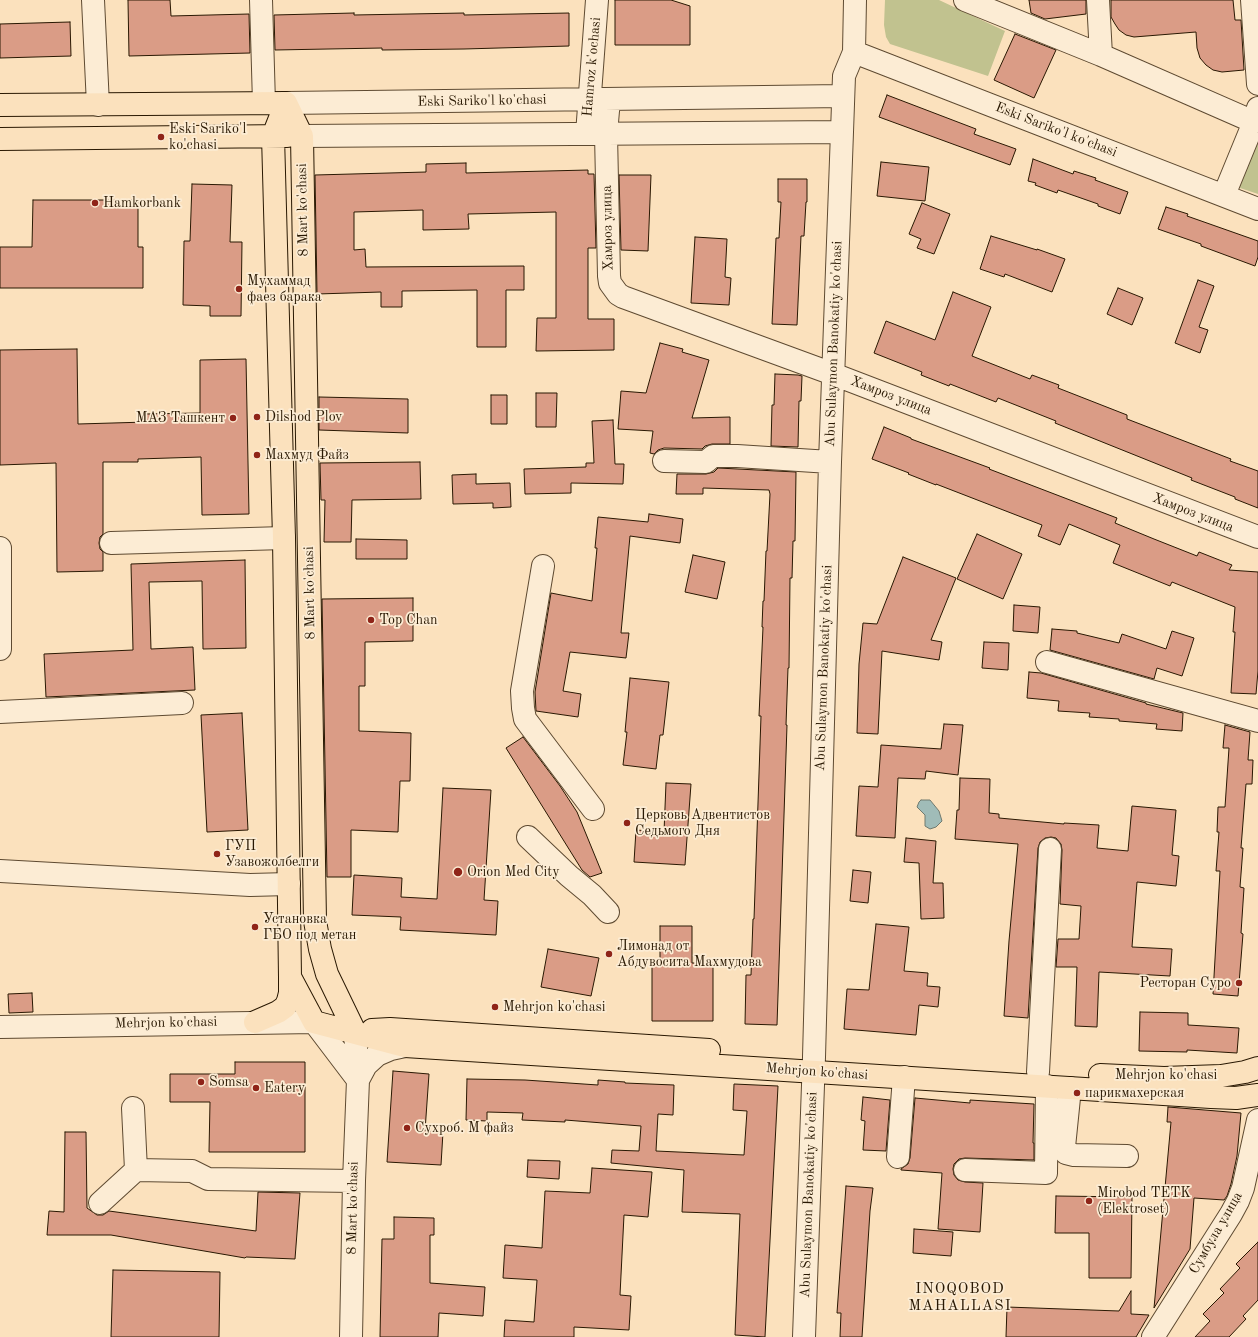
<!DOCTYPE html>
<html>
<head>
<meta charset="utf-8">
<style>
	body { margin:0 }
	canvas { display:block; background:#fbe1bd }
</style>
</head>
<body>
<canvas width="1258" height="1337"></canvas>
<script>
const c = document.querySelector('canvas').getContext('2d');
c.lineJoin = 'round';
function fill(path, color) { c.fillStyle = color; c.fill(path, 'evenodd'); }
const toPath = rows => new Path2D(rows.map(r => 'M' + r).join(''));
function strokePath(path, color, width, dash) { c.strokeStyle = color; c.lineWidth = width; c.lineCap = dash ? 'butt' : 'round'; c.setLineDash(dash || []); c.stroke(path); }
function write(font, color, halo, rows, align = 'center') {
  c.font = font + ' "Old Standard TT",serif'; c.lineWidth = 3.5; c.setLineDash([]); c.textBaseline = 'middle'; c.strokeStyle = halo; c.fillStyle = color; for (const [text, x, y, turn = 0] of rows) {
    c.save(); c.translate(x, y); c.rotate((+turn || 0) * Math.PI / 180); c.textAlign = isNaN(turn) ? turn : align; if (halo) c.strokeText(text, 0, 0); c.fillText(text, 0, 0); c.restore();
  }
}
fill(toPath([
	[885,0,939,0,1005,31,988,76,890,44,886,37,884,25],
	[1258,136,1258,194,1237,187]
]), '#c1c28f');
const water = toPath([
	[921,800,930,800,939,811,942,821,936,827,930,829,925,826,925,815,917,807,919,802,921,800]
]);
fill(water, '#a0bcb8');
strokePath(water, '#707a6f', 1);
const building = toPath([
	[128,0,170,0,171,16,249,14,250,53,129,56,128,0],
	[615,0,671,0,690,6,690,45,615,45,615,0],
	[1029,0,1086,0,1086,14,1045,19,1031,13,1029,0],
	[1111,0,1233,0,1235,20,1241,20,1244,70,1222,72,1213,70,1206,65,1200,58,1197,48,1196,32,1134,37,1126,35,1119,30,1115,24,1111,17,1111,0],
	[354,13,354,15,464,13,464,15,569,13,569,46,464,49,382,50,382,48,275,50,274,15,354,13],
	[70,22,71,56,0,58,0,24,70,22],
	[1015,34,1056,50,1034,98,994,80,1015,34],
	[887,95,976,129,974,134,1016,149,1010,165,879,117,887,95],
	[1033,159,1073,174,1074,171,1096,178,1095,180,1128,192,1120,214,1098,206,1098,204,1058,190,1057,193,1035,185,1036,183,1028,181,1033,159],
	[881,162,929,167,925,201,877,196,881,162],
	[466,163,466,173,588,170,588,174,594,174,596,248,588,248,588,319,614,319,614,350,536,351,537,318,556,318,556,212,468,214,469,229,423,230,423,210,354,212,354,250,365,249,366,267,524,266,524,290,506,290,506,347,477,347,477,290,402,291,402,307,381,307,381,292,317,294,315,175,426,172,426,164,466,163],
	[619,175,651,175,648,251,621,250,619,175],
	[778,179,807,179,807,202,806,202,804,236,801,236,797,325,772,324,776,238,779,238,781,202,778,202,778,179],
	[192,184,232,185,230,242,242,242,241,316,210,316,210,306,183,305,184,241,190,241,192,184],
	[33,200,138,200,138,247,143,247,143,288,0,288,0,247,32,247,33,200],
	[922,203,950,214,934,254,917,248,921,239,909,234,922,203],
	[1166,207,1188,214,1187,216,1258,241,1258,257,1255,266,1201,246,1201,244,1158,229,1166,207],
	[991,236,1037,250,1037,249,1065,259,1052,292,1005,274,1004,277,980,269,991,236],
	[695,237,727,239,725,277,731,278,729,305,691,303,695,237],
	[1198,280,1214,286,1199,327,1208,330,1200,353,1175,343,1198,280],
	[1118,288,1143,298,1132,325,1107,314,1118,288],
	[953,292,991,307,972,356,1030,379,1032,375,1059,385,1058,388,1127,415,1127,419,1231,459,1230,461,1258,471,1258,508,1235,499,1235,497,1191,480,1192,478,1055,423,1056,421,998,398,996,402,950,384,949,386,921,375,922,372,874,353,886,321,935,340,953,292],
	[660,343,683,349,682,352,709,360,692,418,730,417,730,444,712,444,705,446,702,449,664,448,658,450,654,454,650,453,653,431,618,429,621,391,646,393,660,343],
	[77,349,78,424,147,422,146,414,200,413,200,360,246,359,249,514,202,515,201,457,138,459,138,462,103,462,103,534,100,537,99,543,100,549,103,552,103,571,57,572,56,463,0,465,0,350,77,349],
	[775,374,798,375,802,376,801,401,799,401,798,447,771,446,772,405,774,405,775,374],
	[536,393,557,393,556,427,536,427,536,393],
	[491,395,507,395,507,424,491,424,491,395],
	[319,397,408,399,408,433,319,430,319,397],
	[613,420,615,464,624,464,623,484,571,483,571,493,525,494,524,469,586,467,586,463,594,463,592,421,613,420],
	[884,427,911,438,911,439,990,468,989,469,1117,518,1115,523,1154,539,1197,556,1199,552,1232,565,1229,570,1258,572,1258,671,1256,694,1231,693,1235,632,1233,632,1235,607,1172,582,1170,586,1113,563,1120,545,1069,524,1060,545,1038,536,1042,525,936,484,936,485,908,474,909,473,872,459,884,427],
	[420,462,421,499,352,500,351,542,324,542,325,500,321,500,320,463,420,462],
	[718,468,796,472,795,541,793,541,792,578,790,578,789,668,788,668,786,725,787,725,777,1025,745,1024,746,975,751,975,753,919,754,919,761,716,759,716,763,627,762,627,763,601,764,601,766,551,767,551,770,494,769,490,703,488,703,494,676,494,677,474,706,474,714,472,718,468],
	[476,474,476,484,510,483,511,507,493,508,493,503,453,504,452,475,476,474],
	[649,514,683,519,680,543,630,536,621,633,629,633,626,658,570,652,563,691,581,694,578,717,536,711,535,692,551,593,592,601,597,548,595,548,598,517,648,522,649,514],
	[977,534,1022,554,1003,599,957,579,977,534],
	[356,539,407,540,407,559,356,559,356,539],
	[693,555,725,562,717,599,685,592,693,555],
	[903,557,956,578,931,640,942,642,939,660,882,651,878,734,857,733,859,664,863,623,877,624,903,557],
	[245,560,246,648,203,649,202,581,149,582,151,649,193,647,195,690,46,697,44,654,133,650,131,564,245,560],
	[413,598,413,641,365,642,365,686,359,686,359,731,411,733,410,781,400,781,398,832,351,830,351,877,327,877,322,599,413,598],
	[1014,605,1040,607,1038,633,1013,631,1014,605],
	[1052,629,1077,631,1077,633,1119,643,1122,634,1166,649,1172,631,1194,638,1182,676,1157,668,1154,679,1050,650,1052,629],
	[984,642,1009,643,1008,670,982,668,984,642],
	[1029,672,1041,673,1146,703,1146,704,1183,713,1182,731,1156,729,1157,724,1119,721,1119,719,1089,717,1090,713,1058,711,1059,701,1027,698,1029,672],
	[630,678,669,682,663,735,660,735,656,769,623,765,627,732,625,732,630,678],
	[242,713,248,830,207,832,201,715,242,713],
	[944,724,963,725,958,775,926,771,925,779,898,778,895,838,856,836,859,786,878,787,881,745,941,749,944,724],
	[1225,725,1250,732,1248,760,1253,760,1252,784,1246,784,1241,848,1243,848,1240,887,1244,888,1241,933,1243,934,1238,996,1213,994,1220,871,1216,871,1219,832,1217,832,1218,807,1225,807,1229,748,1223,748,1225,725],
	[523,737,560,786,577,812,602,873,590,877,582,870,506,748,523,737],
	[960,778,990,779,989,813,999,814,999,818,1064,824,1064,823,1099,825,1097,848,1128,851,1132,806,1176,810,1172,855,1179,856,1176,886,1137,882,1132,947,1172,949,1170,976,1099,972,1097,1027,1075,1026,1077,967,1056,967,1058,939,1079,939,1081,906,1060,904,1062,850,1061,844,1056,838,1051,837,1045,838,1040,842,1038,848,1028,1018,1004,1016,1009,941,1018,844,955,839,957,810,959,810,960,778],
	[666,783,691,784,685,865,634,862,636,830,664,832,666,783],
	[443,788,491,790,484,900,498,901,496,935,400,930,401,917,352,915,354,875,402,878,401,897,437,899,443,788],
	[906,838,936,841,933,883,943,883,944,918,921,919,919,863,904,862,906,838],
	[853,870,871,872,868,903,850,901,853,870],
	[876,924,909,927,904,971,928,973,927,986,940,987,938,1007,919,1005,916,1035,844,1029,847,989,869,990,876,924],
	[660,926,692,926,692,963,713,963,713,1021,652,1021,652,962,660,963,660,926],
	[548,949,599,958,591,996,541,987,548,949],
	[32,993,33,1012,9,1013,8,994,32,993],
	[1140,1012,1188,1013,1188,1025,1239,1028,1237,1053,1187,1050,1187,1052,1139,1051,1140,1012],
	[235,1062,305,1062,305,1152,209,1152,210,1102,170,1102,170,1074,235,1074,235,1062],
	[393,1071,429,1074,425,1131,443,1132,441,1165,387,1162,393,1071],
	[467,1079,525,1080,598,1085,598,1080,625,1082,625,1083,674,1085,673,1115,658,1114,656,1151,744,1155,747,1111,733,1110,734,1084,778,1086,765,1337,735,1335,740,1214,682,1212,684,1170,611,1163,612,1150,639,1151,641,1126,565,1120,565,1122,522,1120,523,1113,487,1112,487,1121,466,1120,467,1079],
	[863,1097,890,1100,886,1151,863,1150,865,1121,861,1120,863,1097],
	[915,1098,970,1103,970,1100,1034,1104,1033,1143,1034,1143,1034,1160,965,1158,959,1159,954,1164,953,1169,954,1175,958,1180,965,1182,983,1183,980,1232,938,1229,942,1173,901,1170,901,1169,908,1164,910,1158,915,1098],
	[1168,1107,1241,1113,1237,1156,1231,1184,1227,1196,1224,1200,1194,1198,1190,1249,1154,1308,1171,1122,1167,1122,1168,1107],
	[65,1132,86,1132,87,1208,97,1215,103,1215,109,1211,256,1231,258,1192,300,1193,295,1259,246,1257,245,1258,111,1235,47,1235,49,1211,64,1212,65,1132],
	[528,1160,560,1161,559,1179,527,1177,528,1160],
	[592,1168,652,1172,648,1217,624,1215,620,1295,631,1296,629,1330,574,1327,574,1337,504,1337,505,1320,534,1322,537,1280,503,1278,505,1245,542,1248,545,1191,590,1193,592,1168],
	[846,1186,873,1188,870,1211,862,1337,840,1337,841,1313,837,1313,846,1186],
	[1056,1196,1132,1197,1131,1278,1089,1278,1089,1233,1055,1233,1056,1196],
	[394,1217,434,1218,434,1235,430,1235,430,1283,485,1287,483,1316,439,1313,438,1337,380,1337,382,1239,394,1239,394,1217],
	[914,1229,953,1232,951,1256,913,1253,914,1229],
	[1258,1242,1258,1300,1243,1316,1246,1319,1229,1337,1195,1337,1210,1321,1203,1314,1224,1293,1220,1289,1240,1268,1236,1264,1258,1242],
	[113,1270,220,1272,219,1337,111,1337,113,1270],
	[1131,1291,1131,1314,1149,1315,1136,1337,1006,1337,1007,1307,1119,1311,1131,1291]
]);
fill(building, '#da9c86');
strokePath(building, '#291802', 1);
const minor = toPath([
	[93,0,98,105],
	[261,0,264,103],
	[965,0,1101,55,1254,122,1258,120],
	[1098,0,1101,55],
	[1252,0,1258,84],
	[854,52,1258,209],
	[609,99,606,134,609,276,610,283,618,294,623,297,833,374,1258,537],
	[286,103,843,96],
	[587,134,597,0],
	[302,136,842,132],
	[1224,195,1254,122,1258,108],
	[664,461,706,462,713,456,737,456,830,462],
	[111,543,284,538],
	[543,566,522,691,523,708,525,719,593,809],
	[0,649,0,548],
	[1047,662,1258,721],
	[0,712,182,703],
	[528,837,569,876,592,895,608,912],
	[0,871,250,885,289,884],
	[0,1027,314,1022,358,1080],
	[1038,1072,1050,849],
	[358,1080,366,1065,377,1055,391,1049,405,1046],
	[1070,1088,1064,1147,1066,1153,1074,1155,1127,1156],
	[898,1157,904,1077],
	[136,1170,192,1171,208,1179,354,1181],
	[965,1170,1046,1173,1047,1086],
	[100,1203,136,1170,133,1108],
	[351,1337,354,1181,358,1080,355,1032],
	[804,1337,814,1057,830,462,842,132,844,76,854,52,855,0],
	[1153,1337,1231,1214,1238,1201,1243,1188,1258,1120]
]);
const major = toPath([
	[286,103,273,136,284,538,290,977,314,1022,405,1046,1211,1097,1236,1098,1258,1095],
	[286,103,302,136,315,921,320,949,327,974,355,1032],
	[0,105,286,103],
	[0,139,287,136],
	[255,1022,278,1012,285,1007,288,1001,290,993,290,977],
	[372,1030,390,1029,709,1050],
	[1100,1075,1164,1078,1221,1076,1245,1072,1258,1068]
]);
strokePath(minor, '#5e4a31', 24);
strokePath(major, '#291802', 24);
strokePath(minor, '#fcecd4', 22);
strokePath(major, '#fbe1bd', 22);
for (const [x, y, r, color] of [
	[161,137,4,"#8f2418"],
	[95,203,4,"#8f2418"],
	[239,289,4,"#8f2418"],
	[257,417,4,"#8f2418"],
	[233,418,4,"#8f2418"],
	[257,455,4,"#8f2418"],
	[371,620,4,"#8f2418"],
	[627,823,4,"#8f2418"],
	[217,854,4,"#8f2418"],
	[458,872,5,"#8f2418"],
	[255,927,4,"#8f2418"],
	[609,954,4,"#8f2418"],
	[1239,983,4,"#8f2418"],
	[495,1007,4,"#8f2418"],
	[201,1082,4,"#8f2418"],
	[256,1088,4,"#8f2418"],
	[1077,1093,4,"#8f2418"],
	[407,1128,4,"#8f2418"],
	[1089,1201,4,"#8f2418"]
]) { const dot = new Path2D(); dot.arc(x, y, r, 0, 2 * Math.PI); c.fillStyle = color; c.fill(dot); strokePath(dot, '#fcecd4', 1.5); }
write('14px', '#291802', '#fcecd4', [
	["Hamroz k'ochasi",592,67,-85],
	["Eski Sariko'l ko'chasi",482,101,-1],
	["Eski Sariko'l ko'chasi",1056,130,21],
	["8 Mart ko'chasi",303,210,-91],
	["Хамроз улица",608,228,-91],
	["Abu Sulaymon Banokatiy ko'chasi",834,344,-88],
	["Хамроз улица",891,396,21],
	["Хамроз улица",1193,513,21],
	["8 Mart ko'chasi",310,593,-91],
	["Abu Sulaymon Banokatiy ko'chasi",824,668,-88],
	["Mehrjon ko'chasi",166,1023,-1],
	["Mehrjon ko'chasi",817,1072,4],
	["Mehrjon ko'chasi",1166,1075],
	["Abu Sulaymon Banokatiy ko'chasi",809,1195,-88],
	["8 Mart ko'chasi",353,1208,-89],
	["Сумбула улица",1216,1233,-60]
]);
write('14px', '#291802', '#fcecd4', [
	["Eski Sariko'l",169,129],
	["ko'chasi",169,145],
	["Hamkorbank",103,203],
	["Мухаммад",247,281],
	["фаез барака",247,297],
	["Dilshod Plov",265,417],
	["МАЗ Ташкент",225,418,"right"],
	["Махмуд Файз",265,455],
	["Top Chan",379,620],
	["Церковь Адвентистов",635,815],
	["Седьмого Дня",635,831],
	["ГУП",225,846],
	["Узавожолбелги",225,862],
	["Orion Med City",467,872],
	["Установка",263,919],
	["ГБО под метан",263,935],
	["Лимонад от",617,946],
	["Абдувосита Махмудова",617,962],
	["Ресторан Суро",1231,983,"right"],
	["Mehrjon ko'chasi",503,1007],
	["Somsa",209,1082],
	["Eatery",264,1088],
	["парикмахерская",1085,1093],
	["Сухроб. М файз",415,1128],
	["Mirobod TETK",1097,1193],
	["(Elektroset)",1097,1209]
], 'left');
c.letterSpacing = '1px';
write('15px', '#291802', '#fcecd4', [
	["INOQOBOD",960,1289],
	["MAHALLASI",960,1306]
]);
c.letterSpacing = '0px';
</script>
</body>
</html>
